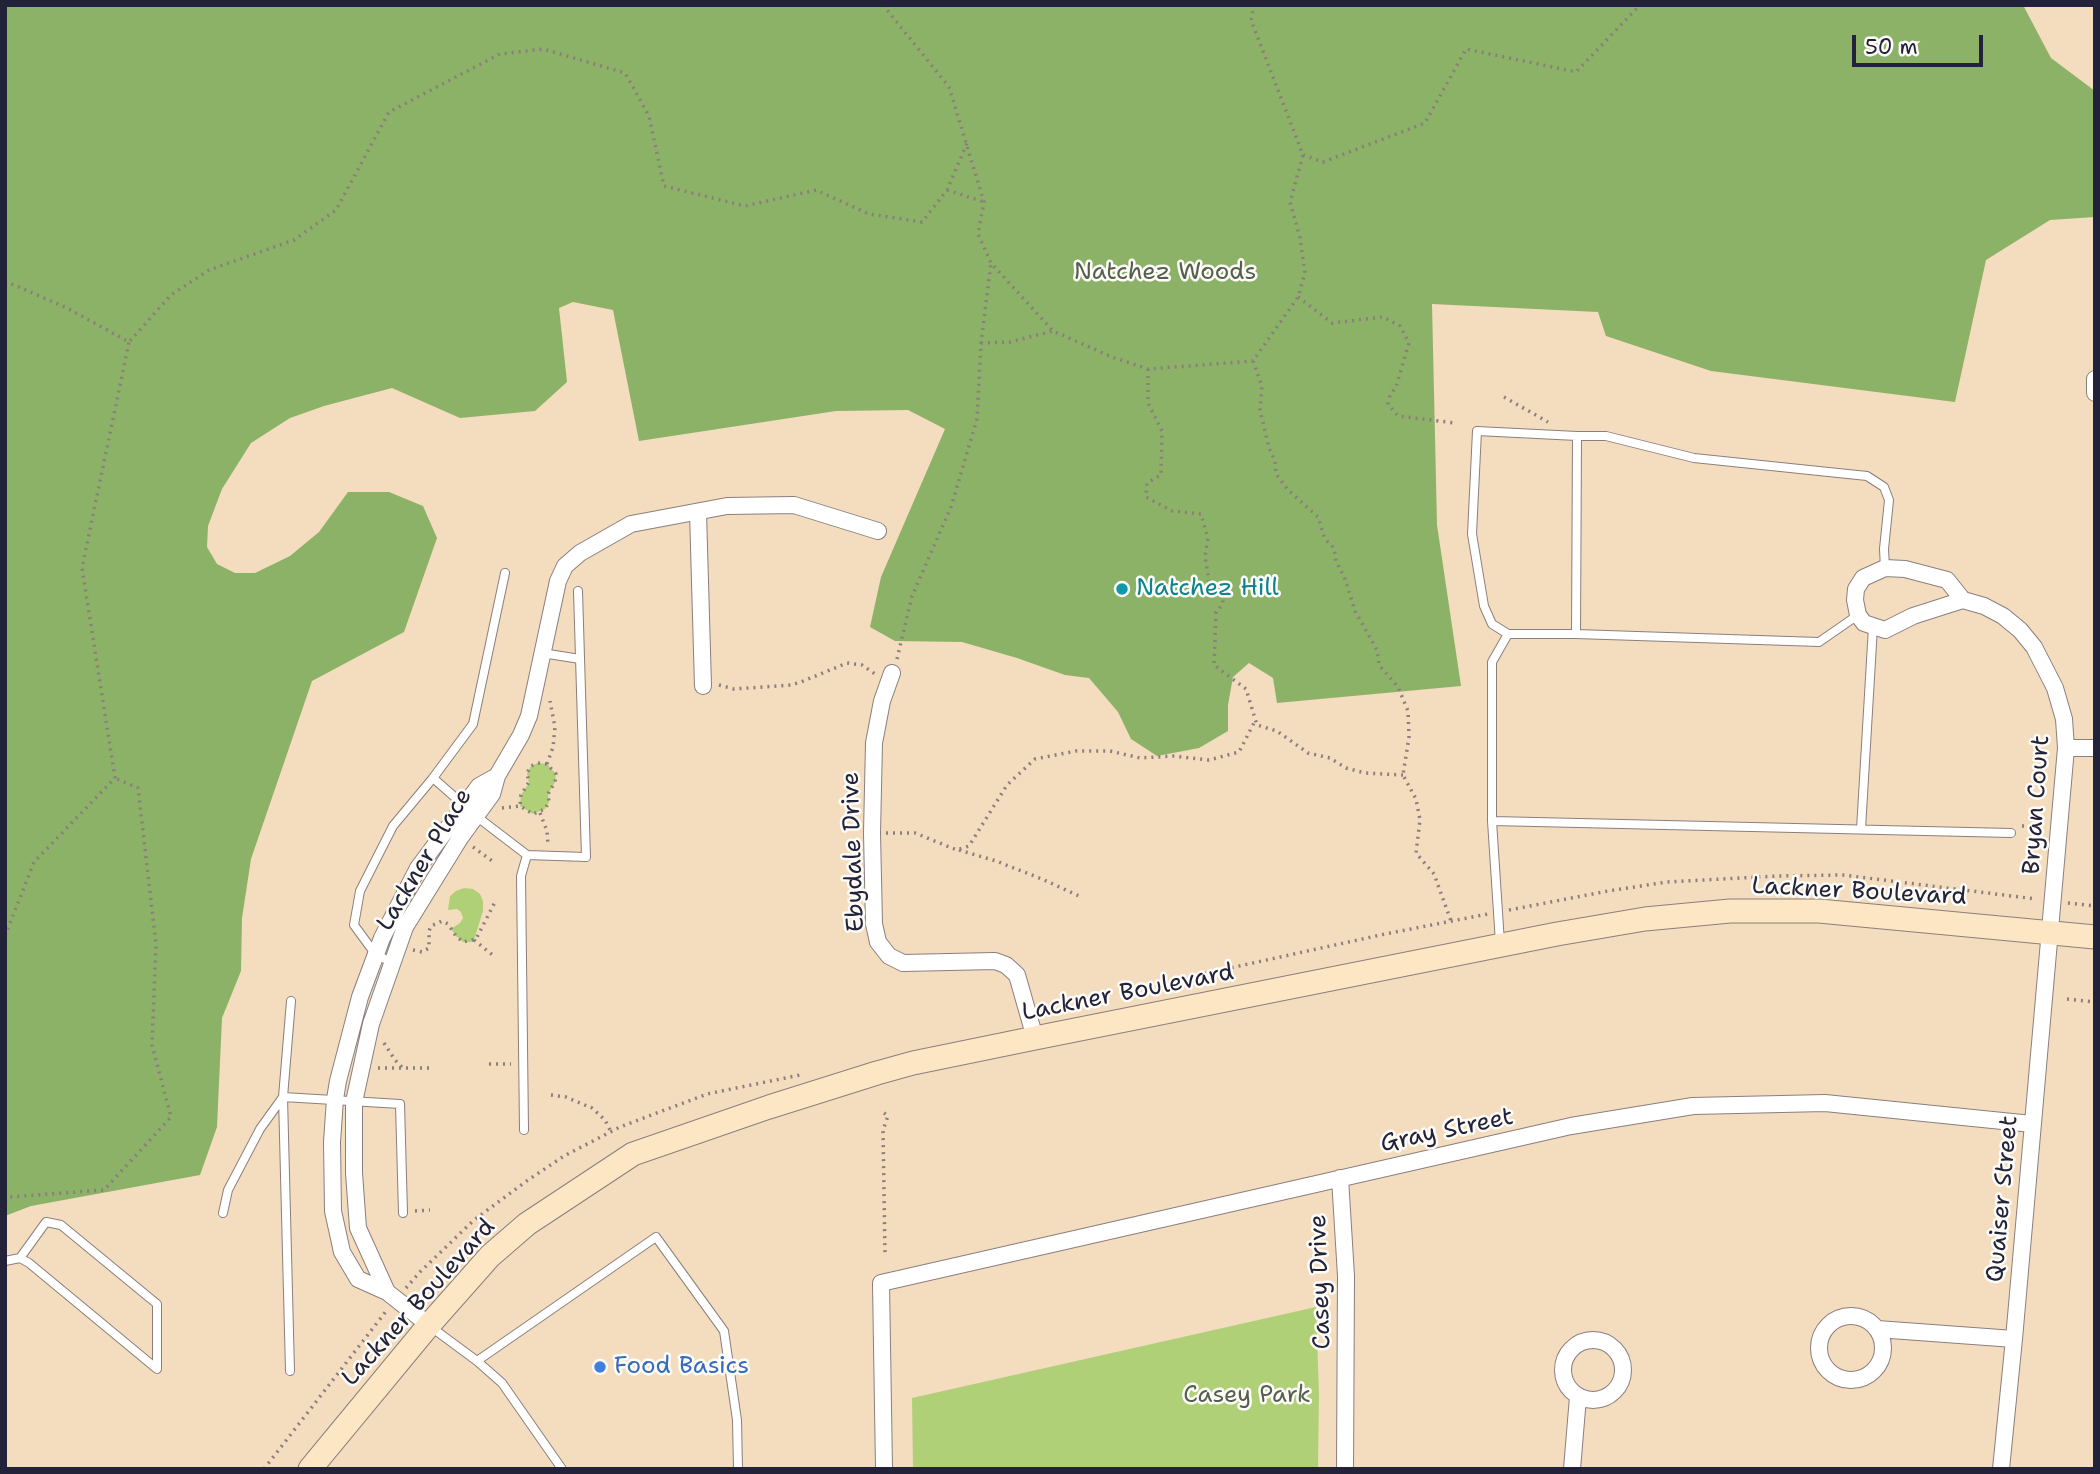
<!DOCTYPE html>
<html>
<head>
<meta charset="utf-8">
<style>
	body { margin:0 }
	#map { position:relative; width:2100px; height:1474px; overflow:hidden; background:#f4dcbf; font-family:"Shantell Sans",sans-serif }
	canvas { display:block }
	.frame { position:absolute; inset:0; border:7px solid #22223b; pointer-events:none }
	.scale { position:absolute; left:1852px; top:35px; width:131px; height:32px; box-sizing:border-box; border:4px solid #22223b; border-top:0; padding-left:9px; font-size:21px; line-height:24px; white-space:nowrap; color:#22223b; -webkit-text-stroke:5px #fdfcf7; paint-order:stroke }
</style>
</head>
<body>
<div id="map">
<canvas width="2100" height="1474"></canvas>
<div class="frame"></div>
<div class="scale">50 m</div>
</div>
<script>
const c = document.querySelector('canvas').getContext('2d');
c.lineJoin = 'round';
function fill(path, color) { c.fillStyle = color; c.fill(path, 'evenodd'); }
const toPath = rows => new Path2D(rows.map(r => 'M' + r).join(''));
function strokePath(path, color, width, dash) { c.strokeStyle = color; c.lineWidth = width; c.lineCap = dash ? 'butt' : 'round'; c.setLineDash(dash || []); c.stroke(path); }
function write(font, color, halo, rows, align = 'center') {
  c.font = font + ' "Shantell Sans",sans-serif'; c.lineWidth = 5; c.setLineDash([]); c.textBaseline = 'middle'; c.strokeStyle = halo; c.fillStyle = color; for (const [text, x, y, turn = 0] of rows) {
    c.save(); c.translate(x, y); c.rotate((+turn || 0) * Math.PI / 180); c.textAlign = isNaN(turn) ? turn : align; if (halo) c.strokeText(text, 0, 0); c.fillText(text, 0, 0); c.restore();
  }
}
fill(toPath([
	[538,763,547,764,556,774,555,782,548,794,549,802,545,809,533,814,520,806,521,795,529,783,527,773,531,766],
	[464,888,473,889,480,894,483,901,483,911,474,940,471,942,463,942,456,936,451,929,460,923,463,918,461,912,457,909,448,910,450,896,456,891],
	[1316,1307,1319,1394,1318,1469,913,1469,912,1398]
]), '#b0d078');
fill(toPath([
	[5,5,2023,5,2051,58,2095,91,2095,217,2050,220,1986,260,1955,402,1711,371,1606,336,1598,312,1432,304,1437,525,1461,686,1277,703,1273,678,1249,663,1233,677,1228,705,1228,731,1199,748,1157,756,1131,739,1118,712,1089,678,1065,675,1017,658,962,642,895,641,870,627,881,577,945,429,908,410,836,411,639,441,613,310,573,302,559,308,567,382,535,411,460,418,392,388,324,406,290,418,251,443,222,489,208,526,207,547,217,564,235,573,255,573,290,556,319,532,348,492,389,492,423,506,437,538,404,632,312,681,251,859,242,918,241,971,222,1018,217,1127,200,1175,31,1206,5,1216]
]), '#8cb268');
const service = toPath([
	[1577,436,1576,634,1819,642,1858,615],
	[1576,634,1508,634,1492,624,1484,606,1472,534,1477,431,1577,436,1606,436,1694,458,1867,476,1884,487,1889,500,1884,549,1885,568],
	[542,653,580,659],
	[433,778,473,724,505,573],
	[476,816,527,855,586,857,578,591],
	[1492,821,2011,833],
	[1861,829,1873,627],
	[1500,943,1492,821,1492,662,1508,634],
	[392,962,376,955,354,925,360,891,393,826,433,778,466,807],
	[524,1130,521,876,527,855],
	[223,1213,228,1190,260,1129,283,1097,291,1001],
	[5,1261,20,1258,29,1263,157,1369,157,1304,61,1225,46,1222,20,1258],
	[431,1327,477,1361,502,1383,562,1469],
	[477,1361,656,1237,724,1331,737,1420,738,1469],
	[290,1371,283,1097,400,1104,403,1213]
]);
const minor = toPath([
	[2095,379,2095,393],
	[698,512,703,686],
	[1963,600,1947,580,1905,569,1885,568,1863,578,1856,589,1855,600,1858,615,1864,623,1885,630,1913,616,1963,600,1984,606,2003,616,2020,630,2034,647,2055,688,2064,719,2066,748,2014,1339,2001,1469],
	[892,673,882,701,874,743,872,833,874,924,878,942,889,956,903,963,995,961,1006,965,1017,975,1035,1038],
	[2066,748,2095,748],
	[1340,1178,1346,1276,1345,1469],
	[387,1292,358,1228,354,1173,354,1102,371,1024,405,927,460,838,492,794,497,776,521,735,529,716,558,581,565,566,580,553,631,524,727,506,794,505,878,531],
	'1819 1348a32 32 0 1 1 64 0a32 32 0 1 1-64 0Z',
	[429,1325,387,1292,358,1279,342,1252,333,1211,332,1142,335,1099,338,1081,360,997,382,938,418,868,479,786,497,776],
	[1877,1329,2014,1339],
	'1563 1370a30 30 0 1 1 60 0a30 30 0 1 1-60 0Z',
	[884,1469,881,1283,1571,1126,1693,1106,1825,1103,2032,1124],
	[1572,1469,1578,1397]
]);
const secondary = toPath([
	[310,1469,429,1325,490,1256,527,1224,633,1154,769,1107,877,1073,913,1063,1035,1038,1557,934,1645,919,1730,911,1819,911,2095,937]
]);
strokePath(service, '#8b7f7d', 10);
strokePath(minor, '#8b7f7d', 18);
strokePath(secondary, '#8b7f7d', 25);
strokePath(toPath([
	[883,5,949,87,984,202,978,234,991,263,1053,331,1112,357,1148,369,1253,361,1298,297,1305,273,1300,238,1290,202,1303,155,1251,20,1254,5],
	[1303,155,1323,162,1425,123,1466,49,1576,72,1640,5],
	[947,190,984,202],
	[5,281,67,308,129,342,171,295,209,270,294,240,336,210,389,112,500,54,543,49,625,73,649,116,664,186,745,206,816,190,869,214,922,222,947,190,967,143],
	[1298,297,1332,323,1383,317,1400,326,1409,343,1396,387,1390,395,1388,404,1398,416,1455,423],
	[981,343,1010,342,1053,331],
	[1253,361,1262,386,1260,410,1269,448,1275,461,1276,474,1288,490,1318,517,1325,539,1334,548,1336,561,1345,579,1355,611,1377,650,1379,665,1398,687,1408,711,1409,737,1403,775,1416,799,1420,820,1416,853,1434,874,1451,921],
	[1148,369,1148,403,1162,431,1161,475,1147,483,1146,497,1172,511,1201,514,1208,538,1205,556,1209,581,1222,588,1223,604,1216,612,1214,665,1246,689,1257,725,1277,731,1308,753,1330,758,1346,768,1365,773,1403,775],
	[1504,397,1548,422],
	[897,659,912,596,951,507,977,419,981,343,991,263],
	[719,685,734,689,791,685,801,682,847,663,862,665,875,674],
	[538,763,547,764,556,774,555,782,548,794,549,802,545,809,533,814,520,806,521,795,529,782,527,773,531,766,538,763],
	[547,764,553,747,555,727,550,701],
	[502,808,520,806],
	[540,813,547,831,548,845],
	[2022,826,2035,826],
	[886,833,915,833,957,850,969,846,1007,785,1035,759,1076,751,1110,751,1140,758,1173,756,1209,760,1239,752,1255,721],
	[473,847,495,863],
	[959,850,996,861,1042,879,1079,896],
	[2068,903,2095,906],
	[1509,910,1608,891,1667,882,1777,876,1843,875,2036,899],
	[5,936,34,862,115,778,82,568,129,342],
	[474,940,495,957],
	[413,950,422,952,429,948,429,931,431,926,442,921,448,924,456,936,463,942,476,939,495,902],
	[1131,997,1198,975,1385,934,1488,914],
	[2067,999,2095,1002],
	[384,1043,395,1060,402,1067],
	[489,1064,511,1064],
	[378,1068,433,1068],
	[551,1095,566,1097,592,1108,605,1120,611,1132],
	[884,1113,888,1116,883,1130,885,1254],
	[5,1201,9,1197,104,1190,171,1117,152,1045,156,944,138,788,115,778],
	[415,1211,430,1210],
	[406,1288,420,1272,474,1220,528,1180,564,1156,620,1127,707,1094,800,1075],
	[264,1469,387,1310]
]), '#8b7f7d', 3.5, [2, 5]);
strokePath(service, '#fff', 8);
strokePath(minor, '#fff', 16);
strokePath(secondary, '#fce6c4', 23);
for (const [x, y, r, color] of [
	[1122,589,7,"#0f9aa8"],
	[600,1367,7,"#3f7fe0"]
]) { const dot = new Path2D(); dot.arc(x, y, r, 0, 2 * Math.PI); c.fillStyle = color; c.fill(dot); strokePath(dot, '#fdfcf7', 2.5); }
write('24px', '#545f50', '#fdfcf7', [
	["Natchez Woods",1165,273],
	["Casey Park",1247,1396]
]);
write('24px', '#0d838f', '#fdfcf7', [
	["Natchez Hill",1136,589]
], 'left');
write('24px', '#22223b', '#fdfcf7', [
	["Bryan Court",2037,805,-86],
	["Ebydale Drive",854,852,-92],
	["Lackner Place",425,860,-59],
	["Lackner Boulevard",1859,892,3],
	["Lackner Boulevard",1128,993,-11],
	["Gray Street",1447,1131,-12],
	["Quaiser Street",2003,1199,-85],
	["Casey Drive",1321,1282,-92],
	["Lackner Boulevard",419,1303,-48]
]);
write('24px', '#366cbe', '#fdfcf7', [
	["Food Basics",614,1367]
], 'left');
</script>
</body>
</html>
